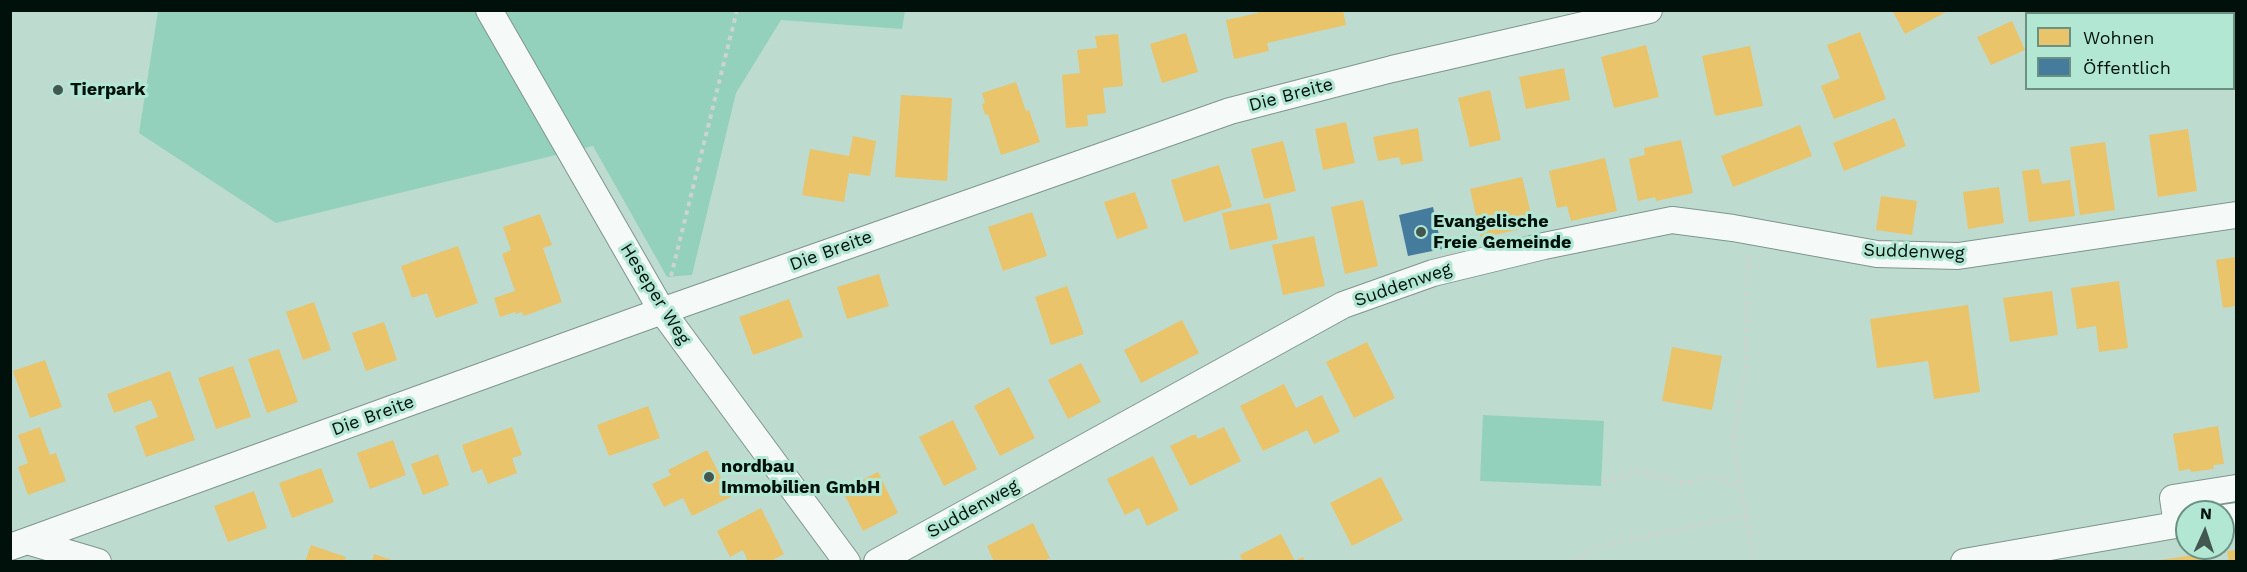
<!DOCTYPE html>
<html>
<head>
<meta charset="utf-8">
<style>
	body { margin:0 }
	#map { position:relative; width:2247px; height:572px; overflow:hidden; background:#bedbd0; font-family:"Work Sans",sans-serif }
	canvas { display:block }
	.frame { position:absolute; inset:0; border:12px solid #00100a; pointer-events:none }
	.legend { position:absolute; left:2025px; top:12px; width:210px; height:78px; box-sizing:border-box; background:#b2e7d4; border:2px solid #6b9183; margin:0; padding:8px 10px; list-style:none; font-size:18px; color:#00100a }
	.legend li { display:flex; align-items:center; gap:12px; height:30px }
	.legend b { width:30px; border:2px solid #6b9183 }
	.north { position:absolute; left:2175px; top:500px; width:60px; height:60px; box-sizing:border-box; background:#b2e7d4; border:2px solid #6b9183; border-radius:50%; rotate:3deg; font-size:16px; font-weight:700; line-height:24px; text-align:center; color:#00100a }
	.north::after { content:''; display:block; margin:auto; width:21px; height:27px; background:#42574f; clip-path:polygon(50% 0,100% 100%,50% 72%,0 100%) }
</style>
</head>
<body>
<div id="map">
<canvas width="2247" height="572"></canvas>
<div class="frame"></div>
<ul class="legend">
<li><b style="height:16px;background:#e9c46a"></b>Wohnen</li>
<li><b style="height:16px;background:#457b9d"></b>Öffentlich</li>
</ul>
<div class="north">N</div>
</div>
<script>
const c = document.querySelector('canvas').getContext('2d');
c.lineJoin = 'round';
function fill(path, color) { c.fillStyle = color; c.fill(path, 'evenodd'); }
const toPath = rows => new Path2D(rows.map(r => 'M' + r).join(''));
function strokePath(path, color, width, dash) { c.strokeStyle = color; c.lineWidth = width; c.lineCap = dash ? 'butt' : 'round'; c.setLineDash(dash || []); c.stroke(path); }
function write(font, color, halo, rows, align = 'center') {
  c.font = font + ' "Work Sans",sans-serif'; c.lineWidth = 6; c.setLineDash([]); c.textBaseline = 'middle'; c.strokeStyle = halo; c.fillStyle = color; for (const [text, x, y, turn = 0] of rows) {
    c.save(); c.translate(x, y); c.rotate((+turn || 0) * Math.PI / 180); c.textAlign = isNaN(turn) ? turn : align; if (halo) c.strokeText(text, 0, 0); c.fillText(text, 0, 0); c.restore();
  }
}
fill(toPath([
	[158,11,905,11,902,29,781,20,736,93,692,275,667,277,593,146,276,223,139,133],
	[1483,415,1604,421,1601,486,1480,481]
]), '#94d1bd');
fill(toPath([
	[1257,10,1343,10,1346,25,1267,43,1269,51,1234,59,1226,20,1258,13],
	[1892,10,1946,10,1946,12,1905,34],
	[2012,21,2025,50,1991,65,1977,37],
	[1860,32,1886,99,1834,119,1821,86,1840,78,1827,45],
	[1186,33,1198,72,1162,83,1150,44],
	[1118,34,1123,86,1103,88,1106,113,1087,115,1088,126,1066,128,1062,75,1080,73,1077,50,1097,48,1095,36],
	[1646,45,1659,97,1614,108,1601,57],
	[1750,46,1763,106,1715,116,1702,56],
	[1564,68,1570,100,1526,109,1519,77],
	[1016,82,1026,111,1029,110,1040,142,1001,155,988,114,985,115,982,104,985,103,982,93],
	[1490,90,1501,140,1470,147,1458,98],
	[901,95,952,98,947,181,895,177],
	[1895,118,1906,146,1844,171,1833,143],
	[1346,122,1355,163,1323,170,1315,129],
	[1800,125,1812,156,1733,187,1721,156],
	[1418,128,1423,161,1401,165,1399,157,1378,161,1373,137],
	[2188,129,2197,191,2158,197,2149,135],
	[853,136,876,141,870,176,849,173,844,202,802,195,810,149,849,156],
	[1681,140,1693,193,1656,201,1655,197,1638,201,1629,159,1645,155,1644,148],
	[1283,141,1296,191,1264,199,1251,149],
	[2105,142,2115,210,2080,215,2070,147],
	[1605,158,1617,211,1571,221,1567,206,1557,208,1549,171],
	[1219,165,1232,207,1184,222,1171,180],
	[2039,169,2042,184,2070,180,2075,216,2029,222,2022,171],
	[1522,177,1534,226,1481,238,1470,189],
	[1999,187,2004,223,1968,229,1963,192],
	[1135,192,1148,228,1117,239,1104,202],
	[1881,196,1917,201,1912,235,1876,230],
	[1363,200,1378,266,1345,274,1331,207],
	[1270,203,1278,239,1230,250,1222,213],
	[1032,212,1047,256,1003,271,988,227],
	[540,214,552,245,543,248,562,302,524,316,522,312,516,314,515,312,500,317,494,298,515,291,502,254,511,250,503,227],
	[1314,236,1325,286,1283,295,1272,245],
	[458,246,478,303,436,318,427,293,412,298,401,266],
	[2236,257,2236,306,2223,308,2216,260],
	[879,274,889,306,847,319,837,287],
	[2119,281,2128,348,2099,352,2096,326,2077,329,2071,288],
	[1067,286,1084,334,1051,345,1035,297],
	[2052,291,2058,335,2010,342,2003,298],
	[789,299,803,337,753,355,739,317],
	[314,302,331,350,303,360,286,312],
	[1968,305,1980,392,1934,399,1928,361,1877,368,1870,319],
	[1182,320,1199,353,1141,383,1124,350],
	[384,322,397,360,366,371,352,333],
	[1367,342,1395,398,1354,418,1326,362],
	[1672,347,1722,356,1712,410,1662,401],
	[279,349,298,402,267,413,248,359],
	[45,360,62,407,30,418,13,371],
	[1081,363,1101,402,1068,419,1048,380],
	[233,366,251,417,216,429,198,378],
	[170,371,195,440,146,457,135,426,158,417,151,400,114,413,107,394],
	[1284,384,1296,408,1322,395,1340,432,1314,444,1307,430,1263,451,1240,406],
	[1009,387,1035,438,1000,456,974,406],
	[648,406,660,438,609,456,597,425],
	[953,420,977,469,944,486,919,437],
	[2218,426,2224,464,2213,465,2214,469,2191,472,2190,469,2179,471,2173,434],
	[40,427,50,455,56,453,66,481,28,495,18,467,28,463,18,435],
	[512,427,522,455,512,458,517,473,488,484,482,469,472,473,462,445],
	[1224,427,1241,461,1190,486,1170,446,1195,434,1198,439],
	[393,440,406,475,370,489,357,453],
	[707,450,731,497,692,516,683,498,664,507,652,484,671,475,668,470],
	[438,454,449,485,423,495,411,464],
	[1153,456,1179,510,1147,526,1139,508,1125,515,1107,479],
	[321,468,334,502,292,518,279,483],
	[878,472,898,513,863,531,842,490],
	[1381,477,1403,520,1352,546,1330,503],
	[254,491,267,528,228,542,214,506],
	[761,508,784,554,769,562,748,562,743,550,730,557,717,531],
	[1033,523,1050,558,1042,562,994,562,987,546],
	[1281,534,1295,561,1303,557,1305,562,1243,562,1240,555],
	[311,545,346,557,344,562,305,562],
	[2236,550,2236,562,2229,562,2227,551],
	[2208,553,2209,562,2160,562,2160,560],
	[374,554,395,561,395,562,372,562]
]), '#e9c46a');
fill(toPath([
	[1433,207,1442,249,1408,256,1399,215]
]), '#457b9d');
const minor = toPath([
	[489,10,662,311,847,562],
	[2223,518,2236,516],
	[2177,525,2173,498,2236,488],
	[27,541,662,311,1230,111,1392,69,1649,10],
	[10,547,27,541,98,562],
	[877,562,1343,305,1433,273,1544,246,1672,220,1733,228,1877,254,1958,256,2236,215],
	[1964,562,2187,523]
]);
strokePath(minor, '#7f958d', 28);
strokePath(toPath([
	[1748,256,1745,371,1733,445,1755,562],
	[671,276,737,10],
	[1602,481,1618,479,1635,471,1687,483,1712,476,1740,486],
	[1571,562,1601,546,1746,515]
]), '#cbd4d1', 4, [4.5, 4.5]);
strokePath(minor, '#f5faf8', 26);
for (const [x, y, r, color] of [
	[58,90,6,"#42574f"],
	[1421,232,6,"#42574f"],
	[709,477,6,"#42574f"]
]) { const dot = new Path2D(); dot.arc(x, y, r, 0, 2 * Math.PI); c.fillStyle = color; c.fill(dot); strokePath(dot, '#b2e7d4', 2); }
write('bold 18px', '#00100a', '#b2e7d4', [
	["Tierpark",70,90],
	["Evangelische",1433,222],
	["Freie Gemeinde",1433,243],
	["nordbau",721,467],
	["Immobilien GmbH",721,488]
], 'left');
write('18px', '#00100a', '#b2e7d4', [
	["Die Breite",1291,95,-15],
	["Die Breite",831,251,-20],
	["Suddenweg",1914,252,2],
	["Suddenweg",1403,285,-19],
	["Heseper Weg",655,294,58],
	["Die Breite",373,416,-20],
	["Suddenweg",973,509,-29]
]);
</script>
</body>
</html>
